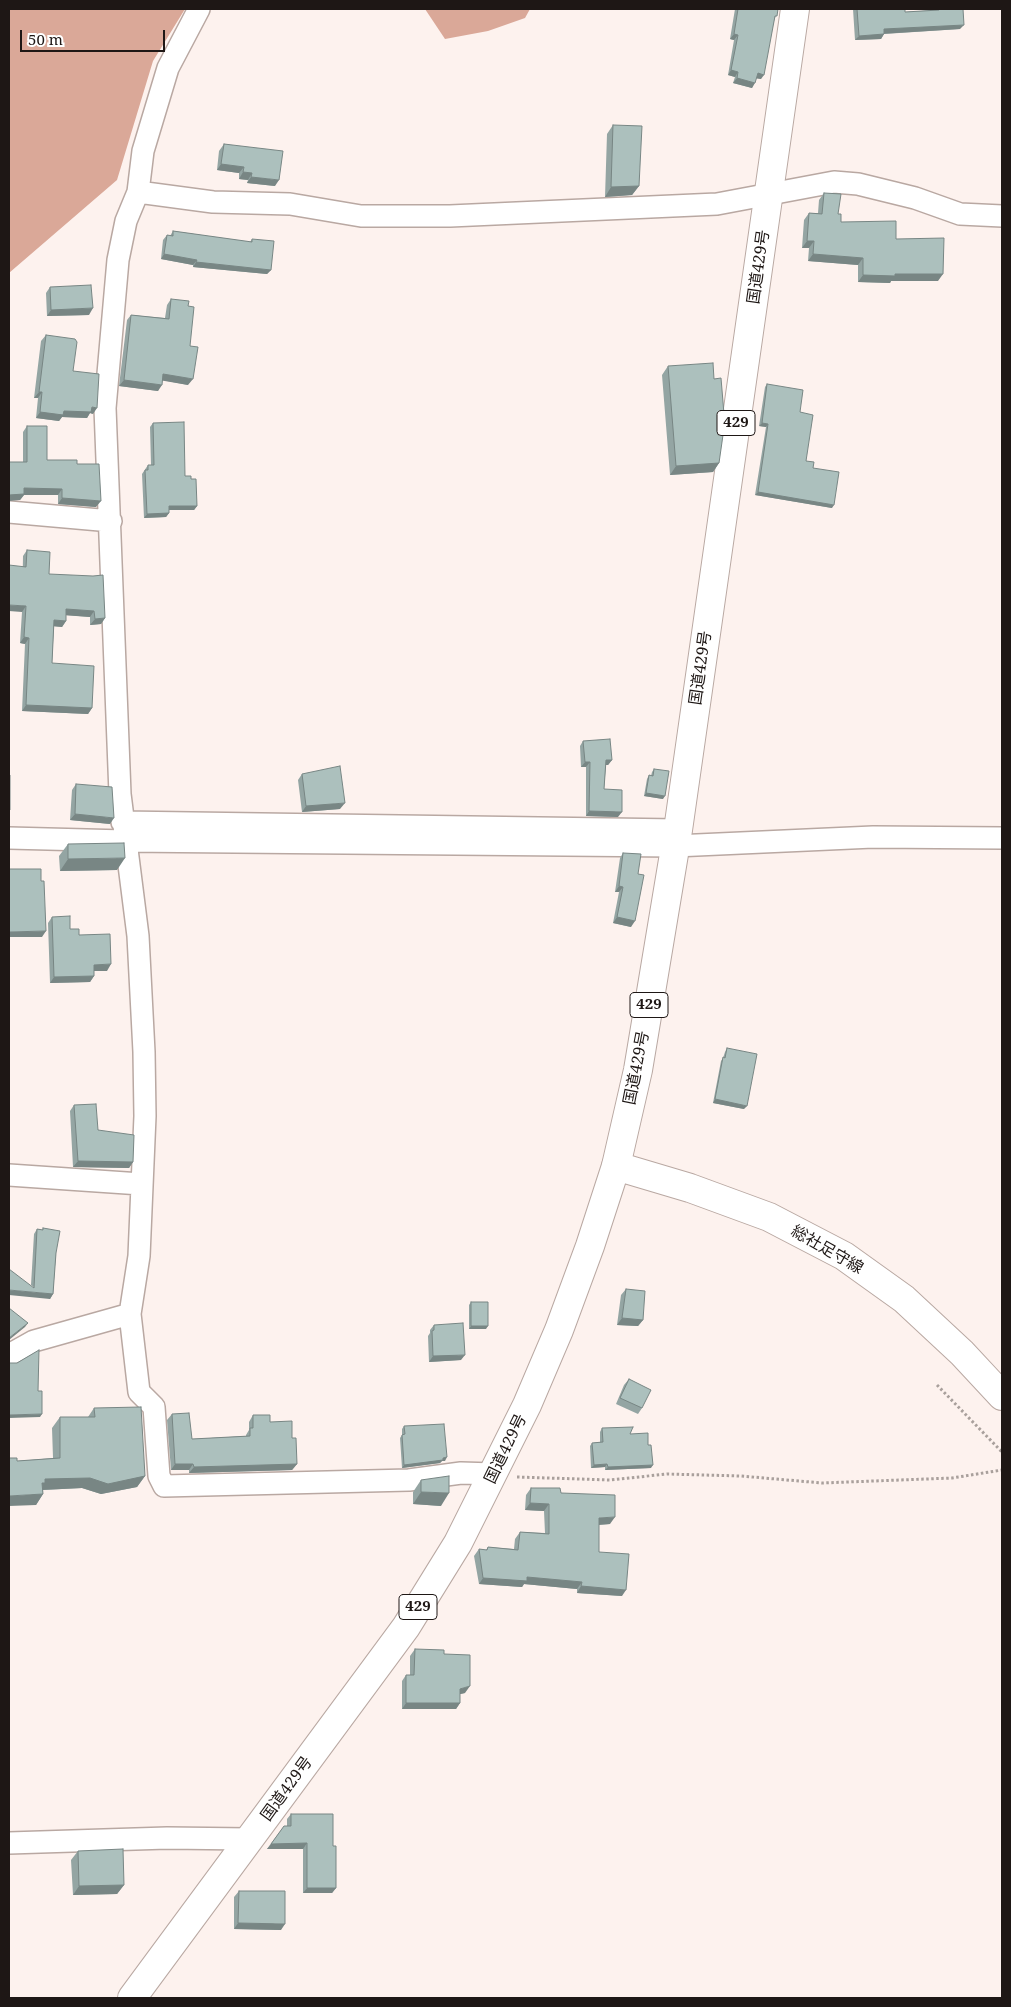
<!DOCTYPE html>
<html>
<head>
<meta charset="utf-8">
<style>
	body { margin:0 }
	#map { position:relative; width:1011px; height:2007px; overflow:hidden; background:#fdf2ee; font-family:"Noto Serif",serif }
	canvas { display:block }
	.frame { position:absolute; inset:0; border:10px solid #1e1715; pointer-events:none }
	.scale { position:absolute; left:20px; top:30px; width:145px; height:22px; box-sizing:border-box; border:2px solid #1e1715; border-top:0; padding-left:6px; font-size:15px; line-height:18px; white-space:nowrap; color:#1e1715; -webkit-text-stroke:4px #fff; paint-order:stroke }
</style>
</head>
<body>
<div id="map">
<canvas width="1011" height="2007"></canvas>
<div class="frame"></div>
<div class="scale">50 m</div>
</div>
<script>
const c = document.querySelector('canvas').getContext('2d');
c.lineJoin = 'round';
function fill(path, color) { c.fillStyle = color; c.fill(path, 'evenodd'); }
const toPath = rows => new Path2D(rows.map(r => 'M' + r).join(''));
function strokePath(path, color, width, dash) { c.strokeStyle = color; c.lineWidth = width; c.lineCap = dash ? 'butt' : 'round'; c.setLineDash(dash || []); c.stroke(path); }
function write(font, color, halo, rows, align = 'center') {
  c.font = font + ' "Noto Serif","Noto Sans JP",serif'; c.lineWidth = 5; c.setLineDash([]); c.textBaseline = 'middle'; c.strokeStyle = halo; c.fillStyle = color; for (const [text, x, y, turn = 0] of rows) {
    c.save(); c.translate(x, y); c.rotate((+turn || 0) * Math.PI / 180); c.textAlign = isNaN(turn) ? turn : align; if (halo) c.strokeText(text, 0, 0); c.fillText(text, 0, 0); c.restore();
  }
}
fill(toPath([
	[9,9,185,9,153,61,117,180,9,273],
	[425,9,530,9,525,18,488,31,445,39]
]), '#daa898');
const street = toPath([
	[199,9,168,68,143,151,138,192,126,221,118,260,105,408,120,794,138,936,144,1052,145,1116,139,1256,130,1314,139,1392,154,1407,159,1476,164,1486,409,1480,461,1473,494,1474],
	[138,192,213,202,290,204,361,216,450,216,717,204,834,182,858,184,915,198,960,214,1002,216],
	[9,512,111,521],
	[122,822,678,830],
	[9,838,125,841,675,846,873,837,1002,838],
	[9,1175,141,1184],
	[9,1355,34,1341,130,1314],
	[9,1843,167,1838,249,1839]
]);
const secondary = toPath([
	[616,1166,690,1188,769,1217,844,1256,904,1299,962,1353,1002,1396]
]);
const highway = toPath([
	[132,1998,406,1627,458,1543,527,1405,559,1330,590,1246,616,1166,638,1070,678,830,795,9]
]);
strokePath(street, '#b9a8a2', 24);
strokePath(secondary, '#b9a8a2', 30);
strokePath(highway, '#b9a8a2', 30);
strokePath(toPath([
	[937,1385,1002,1452],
	[517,1477,610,1480,667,1474,741,1476,822,1483,952,1478,1002,1470]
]), '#a9a09c', 3, [2.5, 2.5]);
strokePath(street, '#fff', 21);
strokePath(secondary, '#fff', 28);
strokePath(highway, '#fff', 28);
fill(toPath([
	[735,9,778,9,774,21,761,79,756,78,752,88,733,83,735,77,728,75,734,40,730,39],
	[853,9,905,9,905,12,935,10,935,9,963,9,960,29,884,34,881,39,855,40],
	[613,125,639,186,632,195,605,197,607,134],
	[224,144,275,186,247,183,248,180,239,179,239,173,217,170,219,151],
	[824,193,838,214,841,222,896,239,938,281,891,281,890,283,858,282,858,265,808,261,809,248,802,248,804,220,809,213,818,213,819,200],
	[173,231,250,242,252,239,271,270,267,274,193,267,193,265,161,259,163,240,167,235,170,236],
	[50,287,89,315,47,316,46,293],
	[171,299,188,306,190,346,188,385,162,380,158,391,119,386,127,320,131,315,165,318,167,305],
	[46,335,73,371,93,414,90,413,87,418,62,417,59,421,36,418,38,398,34,398,41,341],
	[668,366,719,463,713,472,670,475,662,375],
	[767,384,800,412,806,461,813,468,832,508,755,495,766,427,759,426,765,387],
	[153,423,185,476,191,479,197,506,194,510,169,510,169,513,166,517,144,518,142,474,148,465,151,465,150,427],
	[27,426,47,460,77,464,96,507,58,504,58,495,24,495,20,500,23,462,23,432],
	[27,550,49,574,105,618,101,624,90,625,90,617,66,615,66,621,62,627,54,626,52,663,92,708,88,714,22,711,25,644,20,643,22,612,23,556],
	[583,741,612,760,608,765,606,765,604,789,618,817,586,816,586,767,581,767,580,746],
	[654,769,663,799,644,796,647,779,649,775,651,776,652,772],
	[302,774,340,809,302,812,298,780],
	[76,784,110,824,70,820,72,790],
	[68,844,117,870,60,871,59,856],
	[623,853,638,874,631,927,613,923,619,892,615,892,620,858],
	[52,917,79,935,107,971,94,971,94,976,90,982,50,983,48,923],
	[727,1048,744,1109,713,1103,721,1061,723,1058,725,1052],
	[74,1105,98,1130,133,1162,129,1168,73,1167,70,1111],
	[43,1228,56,1253,53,1294,50,1299,31,1285,34,1234,37,1229,42,1230],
	[626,1289,643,1320,638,1326,617,1325,621,1295],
	[471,1302,486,1329,469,1329,469,1305],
	[434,1325,461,1360,429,1362,428,1336,430,1333,430,1330],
	[629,1379,642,1408,638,1414,616,1404,624,1385],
	[94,1408,145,1476,137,1487,101,1494,82,1488,43,1490,43,1494,36,1505,17,1461,53,1458,52,1428,60,1417,88,1417],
	[172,1414,192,1439,246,1436,246,1435,249,1430,249,1422,253,1415,270,1422,292,1438,297,1464,292,1470,189,1473,189,1470,171,1470,167,1420],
	[404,1426,445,1461,442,1461,440,1463,402,1468,400,1438,402,1435,402,1429],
	[602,1428,630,1434,648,1445,651,1468,605,1470,605,1467,591,1468,590,1446,592,1443,600,1442,600,1432],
	[421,1480,441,1506,413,1504,413,1492],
	[531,1488,561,1493,610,1524,599,1525,599,1552,622,1596,577,1593,577,1589,524,1584,522,1587,479,1584,474,1556,479,1549,486,1550,488,1547,514,1549,515,1539,520,1532,545,1533,544,1511,525,1510,526,1495],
	[415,1649,444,1654,465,1693,460,1694,460,1703,456,1709,402,1709,402,1681,406,1675,410,1675,410,1656],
	[291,1814,333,1846,336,1888,332,1893,303,1893,303,1849,267,1849,284,1826,287,1826,287,1819],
	[78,1851,124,1885,117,1894,73,1895,71,1860],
	[239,1891,281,1930,234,1929,234,1897]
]), '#94a5a3');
fill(toPath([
	[964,25,960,29,880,34,884,29],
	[734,34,738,35,734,40,730,39],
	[884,34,881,39,855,40,859,36],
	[731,70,738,72,735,77,728,75],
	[758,73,764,75,761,79,754,78],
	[737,78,755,83,752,88,733,83],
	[221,164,244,167,239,173,217,170],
	[243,172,252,173,248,180,239,179],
	[251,177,279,180,275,186,247,183],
	[639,186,632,195,605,197,611,187],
	[807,241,814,241,809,248,802,248],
	[164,254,197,260,193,265,161,259],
	[813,254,863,258,858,265,808,261],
	[196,262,271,270,267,274,193,267],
	[895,274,943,274,938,281,891,281,890,283,858,282,863,275],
	[93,308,89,315,47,316,51,310],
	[163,374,193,379,188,385,159,380],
	[124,380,162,385,158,391,119,386],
	[39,392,42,392,38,398,34,398],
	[92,407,97,408,93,414,90,413,87,418,62,417,59,421,36,418,40,412],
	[762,423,768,424,766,427,759,426],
	[719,463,713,472,670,475,676,466],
	[24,488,62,489,58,495,24,495,20,500,9,501,9,495],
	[758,492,834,505,832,508,755,495],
	[62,498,101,501,96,507,58,504],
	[169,506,197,506,194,510,166,510],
	[169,513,166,517,144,518,147,514],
	[9,605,26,606,22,612,9,611],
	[66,609,94,611,90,617,62,615],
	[105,618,101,624,90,625,95,619],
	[54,620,66,621,62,627,50,626],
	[24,637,29,638,25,644,20,643],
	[26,705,92,708,88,714,22,711],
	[606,760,612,760,608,765,602,765],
	[585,762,590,762,586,767,581,767],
	[646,793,665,796,663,799,644,796],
	[345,803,340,809,302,812,306,806],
	[589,811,622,812,618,817,586,816],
	[75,814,114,818,110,824,70,820],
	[125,858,117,870,60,871,68,859],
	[619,886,623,887,619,892,615,892],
	[617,917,635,921,631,927,613,923],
	[46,931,42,937,9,937,9,932],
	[111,964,107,971,89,971,94,965],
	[94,976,90,982,50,983,54,977],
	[715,1099,747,1106,744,1109,713,1103],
	[78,1161,133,1162,129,1168,73,1167],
	[9,1290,53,1294,50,1299,9,1295],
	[622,1318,643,1320,638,1326,617,1325],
	[28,1323,25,1327,9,1340,9,1338],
	[471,1326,488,1326,486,1329,469,1329],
	[465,1355,461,1360,429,1362,433,1356],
	[42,1414,40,1417,9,1418,9,1415],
	[447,1457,445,1461,442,1461,440,1463,402,1468,404,1465],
	[175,1464,193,1464,189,1470,171,1470],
	[297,1464,292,1470,189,1473,194,1467],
	[607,1464,605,1467,591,1468,594,1465],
	[653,1465,651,1468,605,1470,608,1467],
	[145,1476,137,1487,101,1494,82,1488,41,1490,35,1494,45,1479],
	[421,1492,449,1493,441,1506,413,1504],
	[43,1494,36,1505,9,1506,9,1496],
	[530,1503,549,1504,544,1511,525,1510],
	[615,1517,610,1524,595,1525,599,1518],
	[527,1577,582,1582,577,1589,524,1584,522,1587,479,1584,483,1578],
	[581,1586,626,1590,622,1596,577,1593],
	[470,1686,465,1693,456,1695,460,1689],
	[406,1703,460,1703,456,1709,402,1709],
	[307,1843,303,1849,267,1849,271,1844],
	[124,1885,117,1894,73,1895,79,1886],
	[307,1888,336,1888,332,1893,303,1893],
	[238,1923,285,1924,281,1930,234,1929]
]), '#788684');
const building = toPath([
	[738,9,778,9,777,16,775,16,764,75,758,73,755,83,737,78,738,72,731,70,738,35,734,34,738,9],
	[857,9,905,9,905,12,939,10,938,9,963,9,964,25,884,29,884,34,859,36,857,9],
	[613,125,642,126,639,186,611,187,613,125],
	[224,144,283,151,279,180,251,177,252,173,243,172,244,167,221,164,224,144],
	[824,193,841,194,838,214,841,214,841,222,896,221,896,239,944,238,943,274,895,274,895,276,863,275,863,258,813,254,814,241,807,241,809,213,822,214,824,193],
	[173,231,245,241,252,242,252,239,274,241,271,270,196,262,197,260,164,254,167,235,173,236,173,231],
	[91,285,93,308,51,310,50,287,91,285],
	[171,299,189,301,188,306,194,307,190,346,198,347,193,379,163,374,162,385,124,380,131,315,169,319,171,299],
	[46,335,75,339,77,342,73,371,99,374,97,408,92,407,91,412,64,411,63,415,40,412,42,392,39,392,46,335],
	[713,363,714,379,721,378,724,414,726,414,719,463,676,466,668,366,713,363],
	[767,384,803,390,800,412,813,415,806,461,814,462,813,468,839,472,834,505,758,492,768,424,762,423,767,384],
	[184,422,185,476,191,476,191,479,196,479,197,506,169,506,169,513,147,514,145,470,148,470,148,465,154,465,153,423,184,422],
	[27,426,47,426,47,460,77,460,77,464,99,464,101,501,62,498,62,489,24,488,24,494,9,495,9,462,27,462,27,426],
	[27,550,50,552,49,574,93,576,103,575,105,618,95,619,94,611,66,609,66,621,54,620,52,663,94,666,92,708,26,705,29,638,24,637,26,606,9,605,9,565,26,567,27,550],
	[610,739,612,760,606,760,604,789,622,790,622,812,589,811,590,762,585,762,583,741,610,739],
	[340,766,345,803,306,806,302,774,340,766],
	[654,769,669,771,665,796,646,793,649,775,653,776,654,769],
	[9,775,10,775,10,810,9,810,9,775],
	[76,784,112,787,114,818,75,814,76,784],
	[124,843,125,858,68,859,68,844,124,843],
	[623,853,641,854,638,874,644,875,635,921,617,917,623,887,619,886,623,853],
	[9,869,41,869,41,881,44,881,46,931,9,932,9,869],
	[70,916,70,929,79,929,79,935,110,934,111,964,94,965,94,976,54,977,52,917,70,916],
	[727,1048,757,1054,747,1106,715,1099,723,1057,725,1058,727,1048],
	[96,1104,98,1130,134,1135,133,1162,78,1161,74,1105,96,1104],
	[43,1228,60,1231,56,1253,53,1294,9,1290,9,1269,34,1288,37,1229,43,1230,43,1228],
	[626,1289,645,1291,643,1320,622,1318,626,1289],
	[471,1302,488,1302,488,1326,471,1326,471,1302],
	[9,1308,28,1323,9,1338,9,1308],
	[463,1323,465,1355,433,1356,432,1331,434,1330,434,1325,463,1323],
	[39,1350,38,1391,42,1391,42,1414,9,1415,9,1363,17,1363,39,1350],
	[629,1379,651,1390,642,1408,620,1398,629,1379],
	[141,1407,145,1476,108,1484,90,1478,45,1479,45,1483,42,1483,43,1494,9,1496,9,1458,17,1458,17,1461,60,1458,60,1417,95,1417,94,1408,141,1407],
	[189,1413,192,1439,250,1436,250,1428,253,1428,253,1415,270,1415,270,1422,292,1421,292,1438,296,1438,297,1464,194,1467,193,1464,175,1464,172,1414,189,1413],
	[444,1424,447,1457,443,1458,443,1460,404,1465,402,1435,405,1434,404,1426,444,1424],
	[633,1427,630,1434,648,1433,648,1445,651,1445,653,1465,608,1467,607,1464,594,1465,592,1443,603,1442,602,1428,633,1427],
	[449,1476,449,1493,421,1492,421,1480,449,1476],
	[531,1488,560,1488,561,1493,615,1495,615,1517,599,1518,599,1552,629,1554,626,1590,581,1586,582,1582,527,1577,527,1581,483,1578,479,1549,487,1550,488,1547,518,1550,520,1532,549,1534,549,1504,530,1503,531,1488],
	[415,1649,444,1650,444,1654,470,1655,470,1686,460,1689,460,1703,406,1703,406,1675,414,1675,415,1649],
	[291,1814,333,1814,333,1846,336,1846,336,1888,307,1888,307,1843,271,1844,284,1826,291,1826,291,1814],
	[123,1849,124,1885,79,1886,78,1851,123,1849],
	[239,1891,285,1891,285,1924,238,1923,239,1891]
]);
fill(building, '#acc0bd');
strokePath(building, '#788684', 1);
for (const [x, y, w] of [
	[736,423,38],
	[649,1005,38],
	[418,1607,38]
]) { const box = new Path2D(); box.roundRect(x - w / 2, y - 12.5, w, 25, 4); c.fillStyle = '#fff'; c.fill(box); strokePath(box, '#1e1715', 1); }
write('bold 15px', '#1e1715', null, [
	["429",736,423],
	["429",649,1005],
	["429",418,1607]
]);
write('16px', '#1e1715', '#fff', [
	["国道429号",759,267,-82],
	["国道429号",701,668,-82],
	["国道429号",637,1068,-79],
	["総社足守線",827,1250,30],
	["国道429号",506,1449,-64],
	["国道429号",287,1789,-54]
]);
</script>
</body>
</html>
